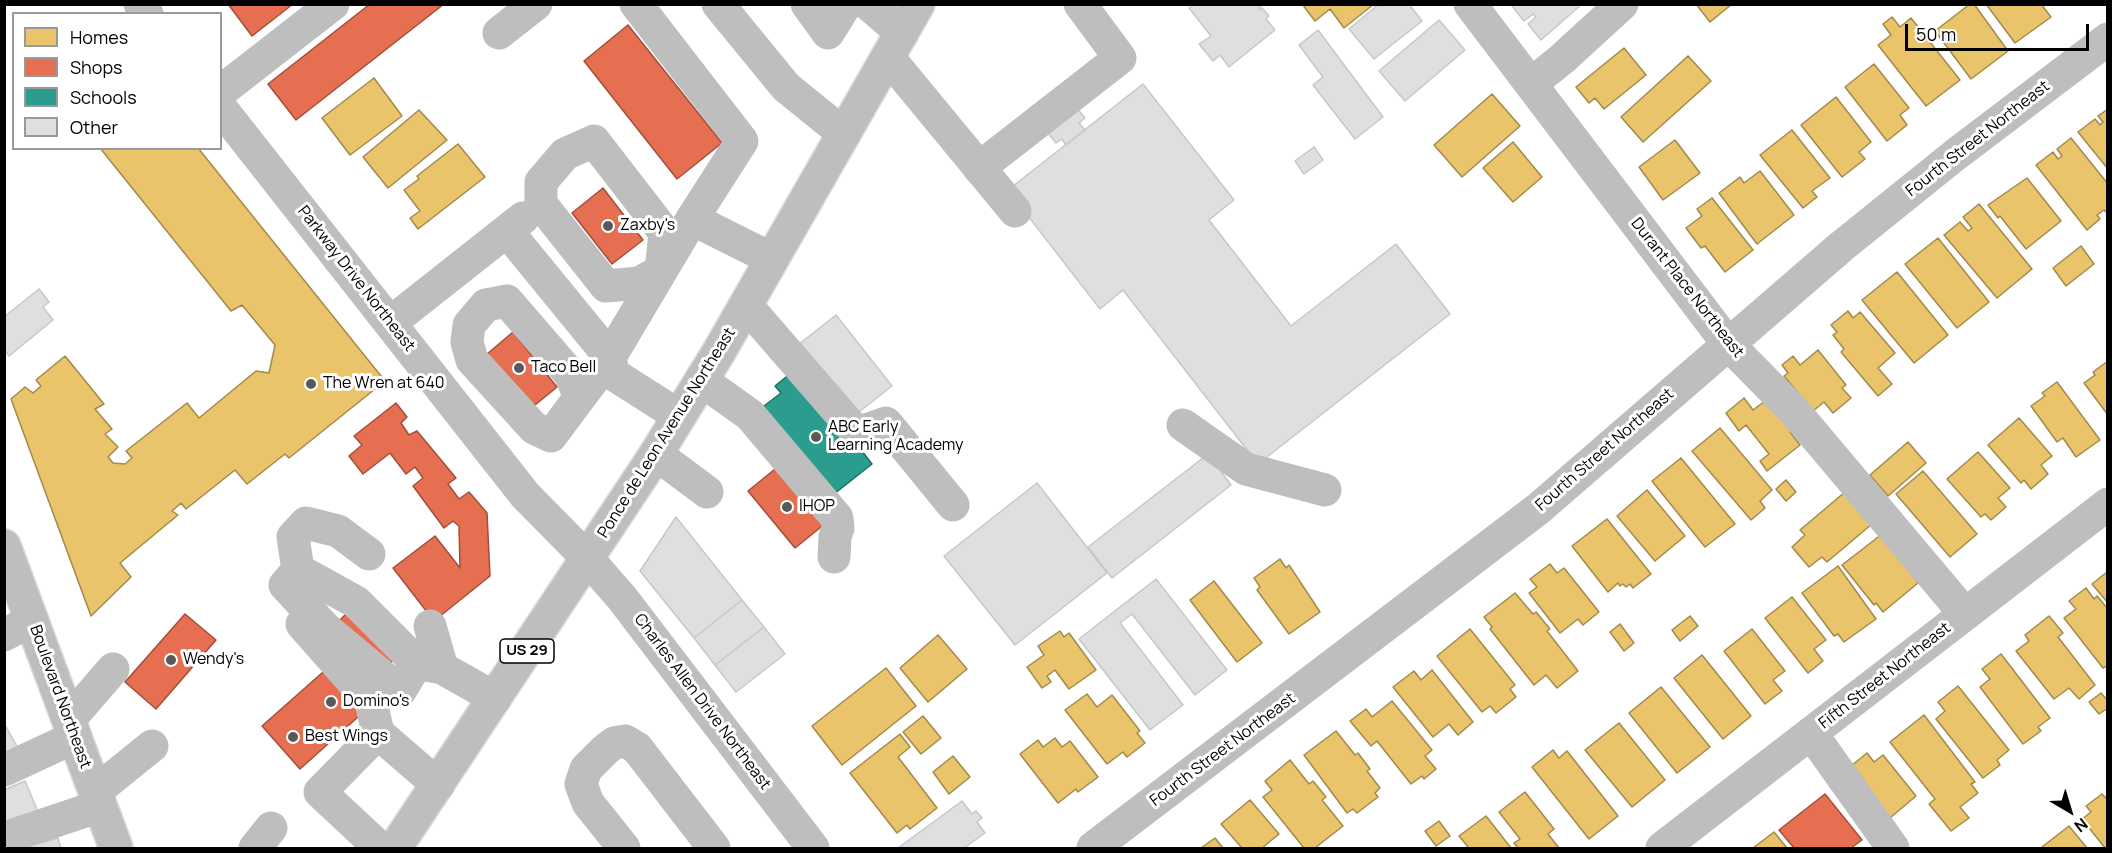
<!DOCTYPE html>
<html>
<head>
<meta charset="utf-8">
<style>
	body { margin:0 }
	#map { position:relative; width:2112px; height:853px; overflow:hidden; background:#fff; font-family:Manrope,sans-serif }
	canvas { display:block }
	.frame { position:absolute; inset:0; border:6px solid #000; pointer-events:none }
	.legend { position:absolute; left:12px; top:12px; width:210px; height:138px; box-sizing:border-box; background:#fff; border:2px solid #999; margin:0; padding:8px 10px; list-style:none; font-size:18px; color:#000 }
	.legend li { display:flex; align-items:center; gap:12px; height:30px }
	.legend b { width:30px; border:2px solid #999 }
	.north { position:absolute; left:2040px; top:781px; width:60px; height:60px; -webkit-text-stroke:4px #fff; paint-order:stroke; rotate:142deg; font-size:16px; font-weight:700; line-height:24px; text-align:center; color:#000 }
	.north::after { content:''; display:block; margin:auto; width:21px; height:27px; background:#000; clip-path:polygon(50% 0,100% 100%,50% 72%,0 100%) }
	.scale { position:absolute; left:1905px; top:24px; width:184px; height:27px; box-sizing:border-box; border:3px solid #000; border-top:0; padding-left:8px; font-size:18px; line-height:21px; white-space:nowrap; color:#000; -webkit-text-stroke:4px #fff; paint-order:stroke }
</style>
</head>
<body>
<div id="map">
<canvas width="2112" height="853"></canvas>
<div class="frame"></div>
<ul class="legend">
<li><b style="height:16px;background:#e9c46a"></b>Homes</li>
<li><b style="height:16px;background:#e76f51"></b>Shops</li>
<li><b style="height:16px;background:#2a9d8f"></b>Schools</li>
<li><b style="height:16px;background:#dfdfdf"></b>Other</li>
</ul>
<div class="north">N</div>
<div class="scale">50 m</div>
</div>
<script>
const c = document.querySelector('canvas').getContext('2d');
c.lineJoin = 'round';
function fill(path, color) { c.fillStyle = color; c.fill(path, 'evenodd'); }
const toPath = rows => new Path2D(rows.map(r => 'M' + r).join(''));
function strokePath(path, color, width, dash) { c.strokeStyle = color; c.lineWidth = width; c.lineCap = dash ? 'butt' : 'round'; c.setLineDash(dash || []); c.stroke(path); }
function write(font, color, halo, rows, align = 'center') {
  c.font = font + ' Manrope,sans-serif'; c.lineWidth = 6; c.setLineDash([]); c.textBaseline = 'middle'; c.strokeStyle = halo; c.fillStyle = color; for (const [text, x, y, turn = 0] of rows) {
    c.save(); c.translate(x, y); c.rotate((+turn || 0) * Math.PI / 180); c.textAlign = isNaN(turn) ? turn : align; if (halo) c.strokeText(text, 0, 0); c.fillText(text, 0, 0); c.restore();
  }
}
const homes = toPath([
	[1302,4,1374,4,1344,28,1330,9,1315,21,1302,4],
	[1696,4,1732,4,1710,22,1696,4],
	[1970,4,1974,4,2008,51,1971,79,1935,31,1970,4],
	[1986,4,2041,4,2051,17,2015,43,1986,4],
	[1892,17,1900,27,1911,18,1960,80,1926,106,1878,45,1891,35,1883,24,1892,17],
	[1624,48,1646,75,1604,109,1595,98,1589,103,1576,87,1624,48],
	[1688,56,1711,81,1643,142,1621,117,1688,56],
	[1874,64,1909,108,1900,115,1907,125,1887,141,1845,87,1874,64],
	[374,78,402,116,350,155,322,118,374,78],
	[1492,94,1520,126,1462,177,1434,145,1492,94],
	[1836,97,1871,142,1859,152,1865,159,1842,177,1801,125,1836,97],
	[2108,109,2108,169,2078,132,2095,119,2100,125,2103,122,2098,116,2108,109],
	[419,110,447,140,388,188,363,157,419,110],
	[1792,130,1830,178,1812,191,1817,197,1803,208,1760,155,1792,130],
	[2071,138,2108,184,2108,214,2104,210,2097,215,2100,219,2087,230,2036,165,2053,152,2058,159,2062,156,2057,149,2071,138],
	[1675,140,1700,173,1663,200,1639,167,1675,140],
	[1513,142,1542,177,1513,202,1483,168,1513,142],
	[458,144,485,177,418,229,410,218,420,211,404,190,419,179,417,176,458,144],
	[100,148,198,148,385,381,289,458,285,454,247,484,235,470,186,509,181,503,172,511,178,515,120,563,131,577,91,616,11,399,25,387,33,393,41,386,36,380,65,356,104,404,95,409,112,429,105,434,118,447,108,457,113,463,125,464,132,458,126,451,187,403,199,418,256,371,269,373,275,345,242,305,231,311,100,148],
	[1760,171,1794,215,1757,244,1719,193,1740,177,1744,183,1760,171],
	[2027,178,2061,221,2026,249,2000,216,1998,218,1988,205,2027,178],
	[1712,198,1753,250,1725,272,1705,246,1701,248,1686,228,1702,216,1697,209,1712,198],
	[1979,204,2032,269,1997,298,1944,235,1960,222,1968,231,1972,228,1963,217,1979,204],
	[1938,238,1989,302,1957,328,1905,264,1938,238],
	[2081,246,2094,264,2066,286,2053,268,2081,246],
	[1897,272,1948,335,1914,363,1862,300,1897,272],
	[1848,311,1853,318,1860,312,1895,353,1878,368,1892,384,1878,396,1841,352,1844,349,1833,335,1837,332,1831,325,1848,311],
	[1818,350,1846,385,1842,388,1851,398,1833,413,1824,402,1813,411,1784,376,1788,373,1782,365,1793,356,1800,365,1818,350],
	[2108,361,2108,415,2084,383,2095,375,2093,372,2108,361],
	[2057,382,2100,440,2076,457,2063,438,2057,442,2031,406,2045,396,2042,393,2057,382],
	[1744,398,1753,410,1765,401,1793,430,1790,432,1800,445,1767,471,1760,461,1769,454,1746,425,1739,431,1726,413,1744,398],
	[2019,418,2052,456,2041,465,2048,474,2031,489,2024,480,2021,483,1988,445,2019,418],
	[1720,428,1772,490,1760,501,1765,508,1751,520,1692,451,1720,428],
	[1908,442,1926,463,1888,496,1870,475,1908,442],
	[1978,452,2010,488,1998,498,2006,507,1991,520,1985,514,1981,517,1947,479,1978,452],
	[1681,458,1735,524,1705,547,1652,481,1681,458],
	[1923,471,1977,534,1950,557,1896,494,1923,471],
	[1786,480,1796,492,1786,501,1776,489,1786,480],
	[1647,490,1685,536,1655,561,1617,516,1647,490],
	[1845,492,1872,524,1827,562,1822,557,1809,567,1792,547,1805,535,1800,530,1845,492],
	[1607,519,1651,574,1633,588,1630,584,1626,587,1623,584,1620,586,1618,583,1608,592,1572,546,1607,519],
	[1882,534,1918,583,1883,612,1876,603,1874,605,1842,565,1882,534],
	[1280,559,1286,568,1289,565,1320,612,1289,634,1257,590,1260,587,1254,578,1280,559],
	[1550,564,1557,573,1564,568,1599,612,1583,625,1578,619,1560,633,1529,593,1537,587,1530,579,1550,564],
	[1838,566,1876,619,1844,642,1838,634,1834,636,1802,593,1838,566],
	[2107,572,2108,572,2108,603,2092,584,2107,572],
	[1214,581,1262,643,1237,662,1190,600,1214,581],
	[2086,588,2094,599,2097,596,2108,609,2108,665,2103,668,2064,618,2076,609,2069,601,2086,588],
	[1515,593,1533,614,1536,612,1550,629,1547,631,1578,671,1557,688,1546,675,1534,685,1490,629,1492,627,1484,617,1515,593],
	[1792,597,1826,640,1814,649,1823,661,1808,673,1765,618,1792,597],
	[1690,616,1698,626,1680,641,1672,630,1690,616],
	[2049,616,2063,633,2058,637,2095,685,2079,699,2069,688,2054,699,2016,651,2029,641,2025,635,2049,616],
	[1620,624,1634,643,1624,651,1610,632,1620,624],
	[1470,629,1515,685,1510,689,1516,697,1496,713,1490,706,1482,712,1437,656,1470,629],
	[1752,629,1785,671,1773,680,1782,691,1765,704,1724,651,1752,629],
	[1060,631,1064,637,1069,633,1096,670,1069,689,1055,670,1047,676,1051,682,1042,688,1027,667,1044,655,1038,646,1060,631],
	[938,635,967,669,928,702,900,668,938,635],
	[2001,654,2050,718,2038,727,2041,731,2023,744,1980,687,1990,679,1982,669,2001,654],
	[1702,655,1751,716,1723,739,1674,678,1702,655],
	[886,668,916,706,842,765,812,726,886,668],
	[1432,670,1473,722,1458,735,1449,724,1433,737,1393,687,1414,671,1421,680,1432,670],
	[1958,686,2009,750,1997,760,2000,765,1983,778,1936,719,1945,711,1938,702,1958,686],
	[1661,687,1710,747,1677,773,1629,713,1661,687],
	[2101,693,2108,701,2108,708,2099,714,2089,702,2101,693],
	[1087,694,1097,707,1112,695,1140,731,1137,733,1145,743,1127,757,1123,752,1107,764,1065,710,1087,694],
	[1392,701,1432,750,1425,756,1436,769,1424,779,1422,776,1411,784,1377,741,1371,746,1350,721,1366,709,1372,717,1392,701],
	[1924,715,1975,782,1971,784,1978,793,1960,807,1969,818,1951,831,1929,804,1935,799,1890,742,1924,715],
	[923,716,941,738,921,754,903,732,923,716],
	[1619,723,1665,780,1632,807,1585,750,1619,723],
	[1336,731,1355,755,1358,753,1370,769,1367,771,1380,788,1375,793,1378,797,1357,813,1353,809,1347,813,1304,755,1336,731],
	[900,734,910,747,898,757,937,808,910,829,907,825,897,833,850,773,900,734],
	[1055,738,1062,747,1070,741,1098,777,1078,792,1076,789,1058,803,1020,754,1038,740,1043,747,1055,738],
	[1553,750,1559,758,1567,751,1618,816,1589,839,1532,767,1553,750],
	[1867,753,1874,762,1883,755,1916,796,1884,823,1851,766,1867,753],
	[953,756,970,777,949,794,933,772,953,756],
	[1290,760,1309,784,1313,781,1326,797,1322,800,1343,826,1315,848,1304,848,1263,797,1272,790,1265,781,1290,760],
	[1525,792,1554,829,1548,834,1559,848,1518,848,1514,843,1520,839,1499,812,1525,792],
	[2102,794,2106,798,2108,797,2108,848,2105,848,2082,819,2091,812,2086,806,2102,794],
	[1250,800,1279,834,1262,848,1242,848,1221,824,1250,800],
	[1486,816,1511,848,1469,848,1459,836,1486,816],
	[1439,821,1450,836,1436,846,1425,831,1439,821],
	[2069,826,2087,848,2044,848,2042,847,2069,826],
	[1774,832,1787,848,1753,848,1774,832],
	[1215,838,1223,848,1201,848,1215,838]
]);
fill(homes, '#e9c46a');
strokePath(homes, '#a3894a', 1.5);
const shops = toPath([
	[228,4,293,4,252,36,228,4],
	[370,4,444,4,296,120,268,84,370,4],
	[628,25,722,143,677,179,584,61,628,25],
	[603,188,643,240,612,264,572,213,603,188],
	[513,332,557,387,524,414,480,360,513,332],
	[396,403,407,417,401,423,409,435,417,431,456,478,448,484,459,499,469,492,487,513,490,576,434,621,393,568,435,536,460,568,459,526,453,521,444,528,413,486,423,478,415,467,406,474,390,453,363,474,349,456,362,445,354,436,396,403],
	[780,465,826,523,795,548,748,491,780,465],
	[349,611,398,655,381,672,337,623,349,611],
	[185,614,216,640,156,709,125,682,185,614],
	[331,665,368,708,300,769,262,726,331,665],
	[1825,794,1862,840,1851,848,1794,848,1779,830,1825,794]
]);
fill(shops, '#e76f51');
strokePath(shops, '#a24e39', 1.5);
const schools = toPath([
	[797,368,872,464,829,498,760,409,781,393,775,386,797,368]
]);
fill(schools, '#2a9d8f');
strokePath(schools, '#1d6e64', 1.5);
const building = toPath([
	[1194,4,1263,4,1259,8,1260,10,1262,8,1269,16,1266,19,1275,30,1229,67,1220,55,1213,61,1199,44,1211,36,1189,8,1194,4],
	[1379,4,1409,4,1422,21,1374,59,1349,29,1379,4],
	[1514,4,1582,4,1541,40,1528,24,1536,17,1533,14,1524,21,1512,6,1514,4],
	[1439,20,1465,50,1405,101,1379,71,1439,20],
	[1318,30,1383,117,1355,139,1313,85,1323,77,1299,45,1318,30],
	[1143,84,1234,200,1209,220,1291,326,1396,244,1450,314,1258,464,1123,290,1100,309,1008,190,1143,84],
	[1059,86,1085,118,1079,123,1085,130,1066,145,1062,139,1056,143,1029,109,1059,86],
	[1314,147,1323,160,1304,174,1295,161,1314,147],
	[39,289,49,302,43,307,53,320,9,356,4,350,4,317,39,289],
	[836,315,892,386,850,419,794,348,836,315],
	[1208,454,1231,485,1112,578,1088,547,1208,454],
	[1037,483,1107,573,1015,645,944,556,1037,483],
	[676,517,742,600,694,638,640,571,676,517],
	[1156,579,1227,670,1195,695,1132,614,1120,623,1183,705,1150,730,1079,639,1156,579],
	[742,600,764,627,715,665,694,638,742,600],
	[764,627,785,654,736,692,715,665,764,627],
	[4,723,19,750,4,758,4,723],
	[25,781,39,814,4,829,4,790,25,781],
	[962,801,972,814,976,811,982,818,977,822,985,833,964,848,898,848,962,801],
	[58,838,61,848,22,848,58,838]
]);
fill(building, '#dfdfdf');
strokePath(building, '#c7c7c7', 1.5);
const major = toPath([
	[4,546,116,848]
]);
const highway = toPath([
	[395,848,656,454,720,350,918,4]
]);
strokePath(major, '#dbdbdb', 36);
strokePath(highway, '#dbdbdb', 36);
strokePath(toPath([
	[140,4,147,14],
	[718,4,786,87,844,134],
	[807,4,828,33,846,4],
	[868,4,902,33],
	[1470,4,1728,344,1795,412,1965,614],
	[499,33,536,4],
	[888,57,1015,211],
	[1531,84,1562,59,1622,4],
	[220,92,333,4],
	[220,107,525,495,588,559,622,598,813,848],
	[594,141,665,233,661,271,639,283,606,286,541,204,541,182,565,154,594,141],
	[979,168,1120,58,1080,4],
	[692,219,772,259],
	[507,231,610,357,613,374,679,416],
	[507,301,570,374,580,397,551,436,534,428,472,360,467,342,469,325,486,305,507,301],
	[746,305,857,433,886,423,953,505],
	[390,323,523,218],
	[701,380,750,415,837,518,838,528,835,537,834,557],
	[580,397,610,357,692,219,742,141,636,4],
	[1183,425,1246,469,1325,490],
	[656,454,707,492],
	[369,554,338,531,306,523,293,537,298,570,356,602,417,663,442,668],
	[298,570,285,585,327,630,400,691,417,663],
	[302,624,371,702,378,733,438,785],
	[430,626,442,668,495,698],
	[4,635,32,620],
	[69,720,113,669],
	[378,733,320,792,380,848],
	[1811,733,1893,848],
	[4,770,75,737],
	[95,792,152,746],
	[4,838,100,806],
	[255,848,271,828],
	[624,848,588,803,581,784,586,769,605,750,614,743,625,741,637,748,714,848],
	[1093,848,1538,509,1842,246,1955,155,2108,39],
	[1662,848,2108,504]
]), '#bebebe', 33);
strokePath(major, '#bebebe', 33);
strokePath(highway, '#bebebe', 33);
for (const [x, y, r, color] of [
	[608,226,6,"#595959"],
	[519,368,6,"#595959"],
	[311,384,6,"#595959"],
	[816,437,6,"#595959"],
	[787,507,6,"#595959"],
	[171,660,6,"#595959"],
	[331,702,6,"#595959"],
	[293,737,6,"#595959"]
]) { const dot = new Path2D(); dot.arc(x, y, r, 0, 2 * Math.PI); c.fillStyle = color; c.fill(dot); strokePath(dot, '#fff', 2); }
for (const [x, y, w] of [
	[527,651,54]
]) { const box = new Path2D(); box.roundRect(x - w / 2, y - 12, w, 24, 4.5); c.fillStyle = '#fff'; c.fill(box); strokePath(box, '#000', 1.5); }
write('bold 15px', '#000', null, [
	["US 29",527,651]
]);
write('16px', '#000', '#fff', [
	["Fourth Street Northeast",1978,139,-38],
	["Parkway Drive Northeast",356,279,52],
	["Durant Place Northeast",1687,288,52],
	["Ponce de Leon Avenue Northeast",667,433,-58],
	["Fourth Street Northeast",1605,450,-41],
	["Fifth Street Northeast",1885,676,-38],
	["Boulevard Northeast",60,697,70],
	["Charles Allen Drive Northeast",702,702,53],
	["Fourth Street Northeast",1223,750,-37]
]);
write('16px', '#000', '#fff', [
	["Zaxby's",620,226],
	["Taco Bell",531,368],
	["The Wren at 640",323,384],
	["ABC Early",828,428],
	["Learning Academy",828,446],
	["IHOP",799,507],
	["Wendy's",183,660],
	["Domino's",343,702],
	["Best Wings",305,737]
], 'left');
</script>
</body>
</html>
